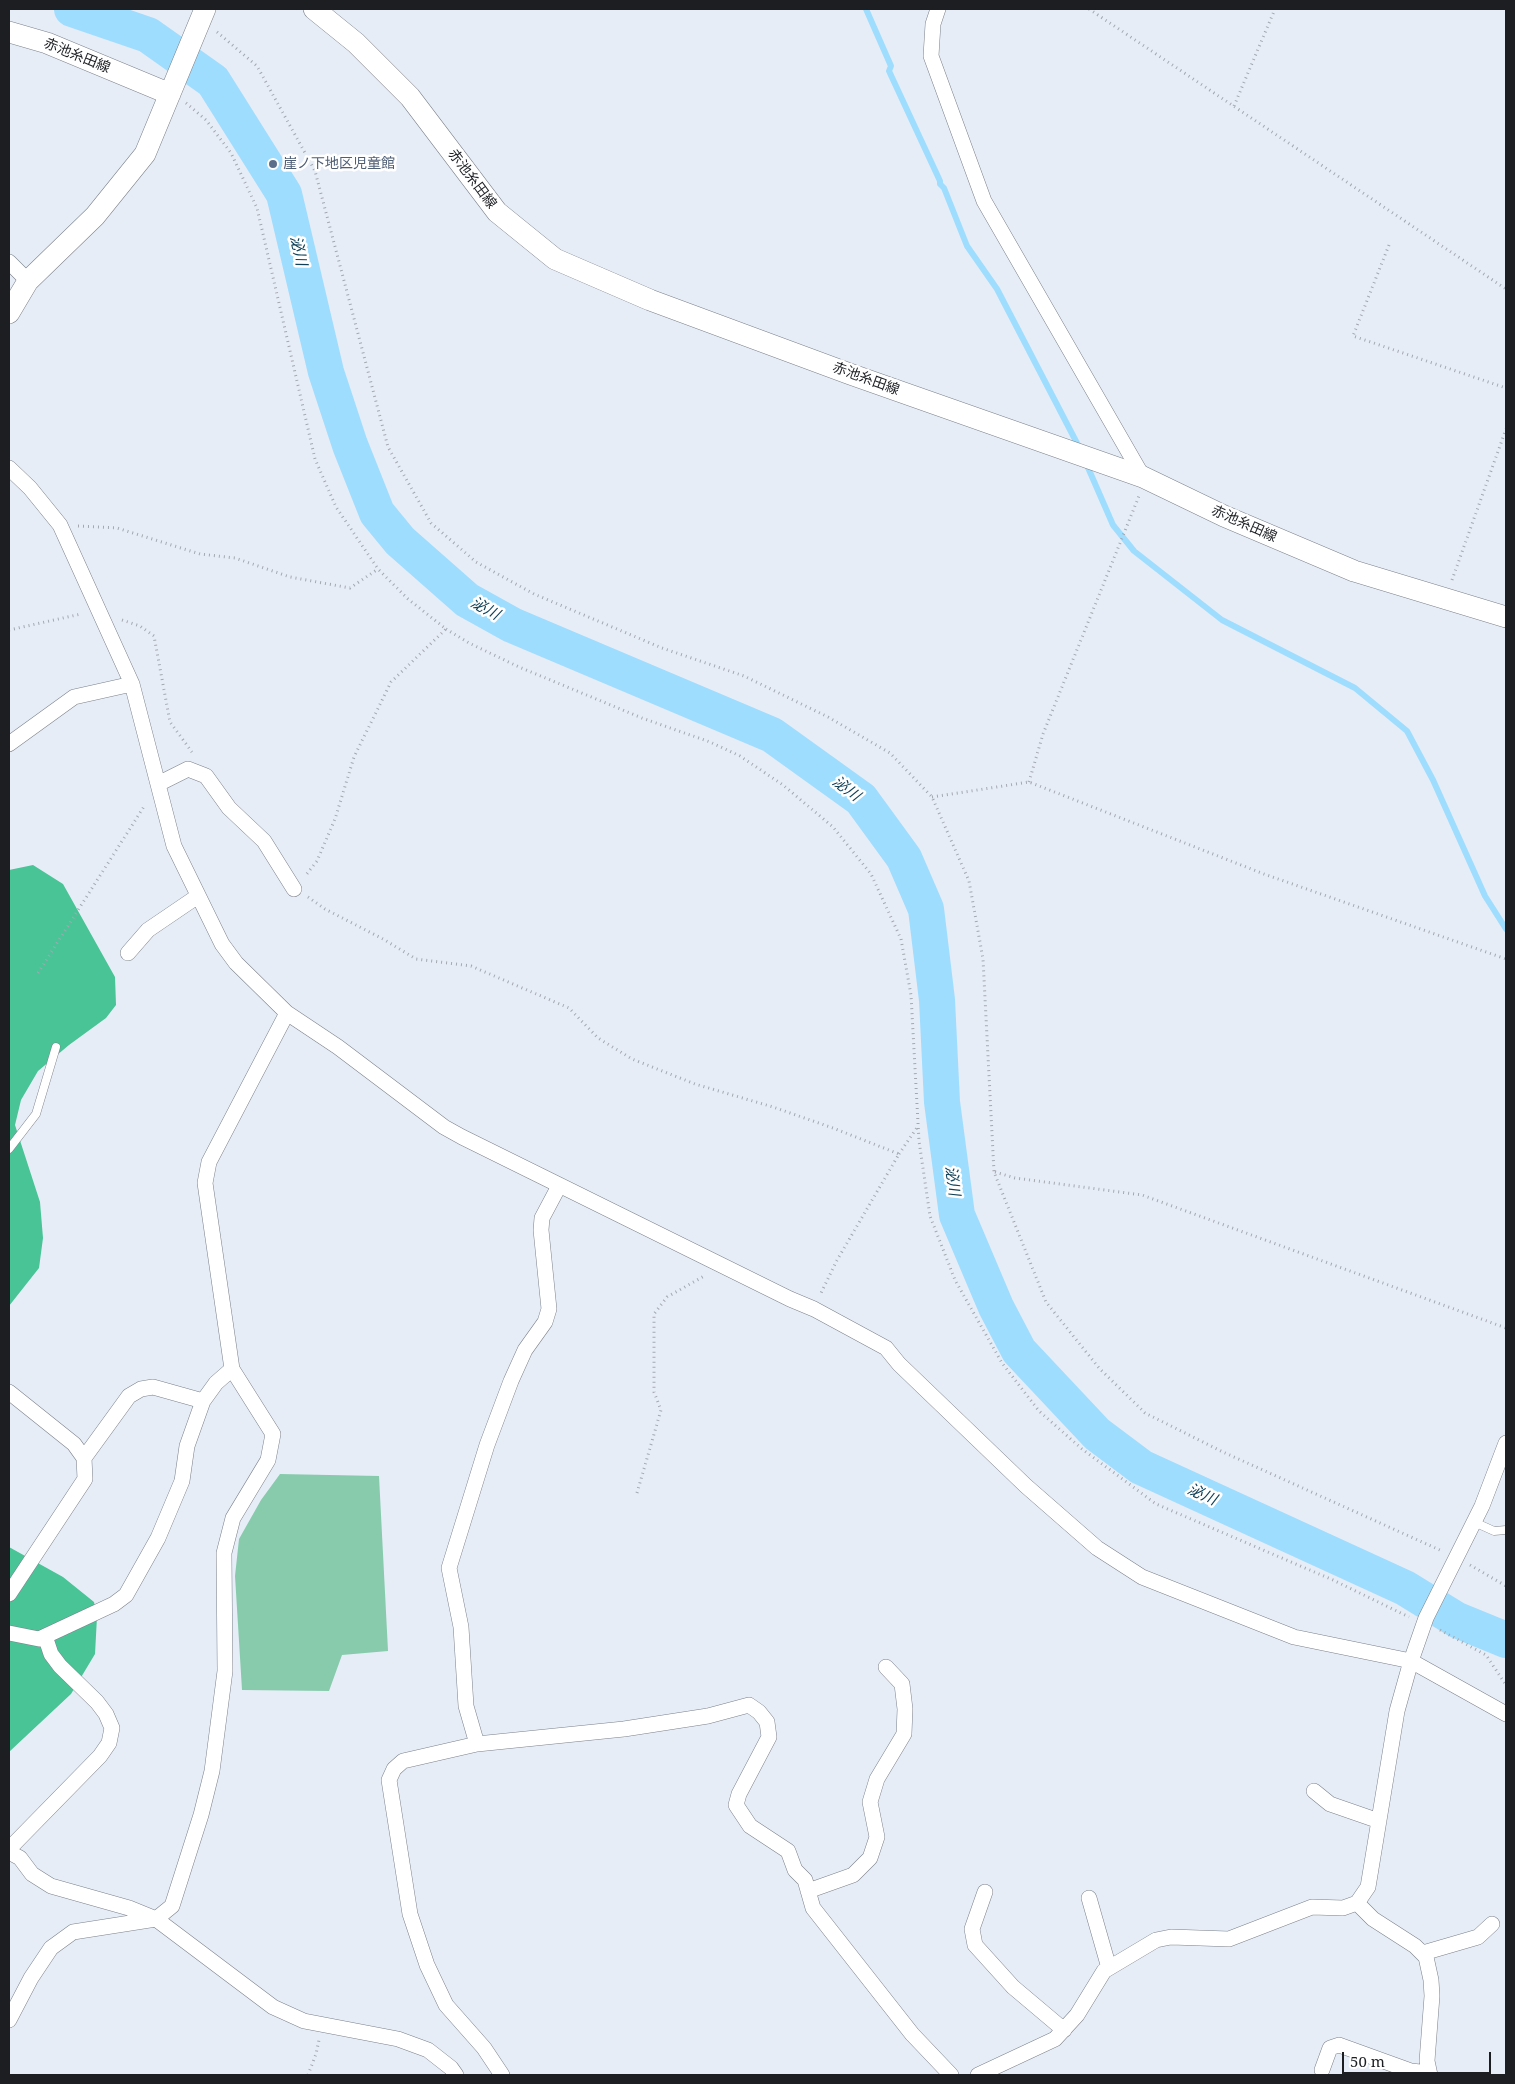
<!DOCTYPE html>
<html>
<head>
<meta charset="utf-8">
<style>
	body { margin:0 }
	#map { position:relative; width:1515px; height:2084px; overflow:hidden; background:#e7edf7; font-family:"Noto Serif",serif }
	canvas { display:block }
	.frame { position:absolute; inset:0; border:10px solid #1c1e22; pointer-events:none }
	.scale { position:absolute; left:1342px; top:2052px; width:149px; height:22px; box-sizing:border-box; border:2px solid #1c1e22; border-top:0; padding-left:6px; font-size:15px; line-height:18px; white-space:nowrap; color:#1c1e22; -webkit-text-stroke:4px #fff; paint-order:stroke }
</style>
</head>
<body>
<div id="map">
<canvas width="1515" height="2084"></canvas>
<div class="frame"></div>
<div class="scale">50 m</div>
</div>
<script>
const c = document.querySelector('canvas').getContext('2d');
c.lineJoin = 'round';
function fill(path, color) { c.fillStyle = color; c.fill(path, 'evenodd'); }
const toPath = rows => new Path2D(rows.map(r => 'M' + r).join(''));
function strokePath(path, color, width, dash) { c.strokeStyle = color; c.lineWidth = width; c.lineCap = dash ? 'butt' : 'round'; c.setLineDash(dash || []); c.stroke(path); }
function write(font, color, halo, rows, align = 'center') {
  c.font = font + ' "Noto Serif","Noto Sans JP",serif'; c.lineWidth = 5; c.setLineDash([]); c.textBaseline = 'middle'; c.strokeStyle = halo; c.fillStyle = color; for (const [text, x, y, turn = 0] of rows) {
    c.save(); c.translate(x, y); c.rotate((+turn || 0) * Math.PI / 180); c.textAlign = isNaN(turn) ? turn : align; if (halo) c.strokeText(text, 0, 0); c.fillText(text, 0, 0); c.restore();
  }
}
fill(toPath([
	[280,1474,379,1476,388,1651,342,1655,329,1691,242,1690,235,1576,239,1539,261,1500]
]), '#87cbac');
fill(toPath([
	[33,865,63,884,115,977,116,1005,106,1018,69,1045,38,1071,21,1100,15,1125,40,1202,43,1238,39,1268,9,1306,9,870],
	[9,1547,63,1577,94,1602,97,1617,95,1654,71,1694,9,1752]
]), '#48c496');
strokePath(toPath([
	[866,9,891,66,889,71,940,181,940,184,944,188,967,246,997,289,1080,449],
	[1086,463,1113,525,1134,551,1222,620,1355,688,1407,731,1433,780,1485,896,1506,929]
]), '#9fddfe', 6);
strokePath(toPath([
	[72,9,148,35,213,81,284,194,326,372,350,445,377,513,400,541,467,600,512,625,772,735,861,799,904,858,926,909,937,1000,942,1102,957,1215,996,1307,1019,1351,1097,1434,1141,1467,1405,1588,1457,1620,1506,1640]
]), '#9fddfe', 36);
const lane = toPath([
	[9,1149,36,1114,56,1047],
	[1474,1522,1494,1531,1506,1530]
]);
const street = toPath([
	[938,9,933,24,931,56,984,201,1143,477],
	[9,262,28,281],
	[9,468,30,488,60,525,132,684,174,846,222,944,236,963,287,1013,338,1047,444,1127,462,1137,790,1299,814,1309,886,1348,899,1364,1026,1486,1097,1548,1142,1577,1294,1637,1411,1661,1506,1714],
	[9,744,74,697,132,684],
	[158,784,188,769,206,776,229,808,264,841,294,889],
	[128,953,148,930,198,896],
	[9,1392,74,1444,84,1458,85,1479,9,1594],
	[84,1458,129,1396,141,1389,153,1387,203,1401],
	[9,1633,39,1639,114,1604,126,1595,158,1538,182,1481,187,1446,203,1401,216,1383,232,1369],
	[477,1744,466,1706,461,1627,449,1568,487,1445,511,1381,525,1350,545,1322,549,1309,541,1230,542,1218,559,1186],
	[1314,1791,1330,1804,1379,1821],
	[9,1849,100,1756,109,1743,112,1728,106,1714,97,1702,60,1666,51,1654,45,1636],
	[9,1852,20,1858,32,1874,51,1886,129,1908,156,1919,273,2007,304,2021,398,2039,428,2050,451,2068,456,2075],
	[808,1891,853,1875,870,1858,877,1837,870,1802,877,1779,904,1734,905,1709,902,1684,886,1667],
	[985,1892,972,1929,975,1945,1013,1987,1064,2030],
	[1089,1898,1109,1968],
	[1357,1903,1373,1919,1415,1946,1426,1957,1431,1980,1432,1996,1427,2061,1430,2075],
	[1423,1953,1478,1937,1492,1924],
	[9,2020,31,1978,51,1948,73,1932,156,1919,172,1906,201,1815,212,1771,225,1671,224,1553,233,1518,268,1460,273,1434,232,1369,205,1183,209,1162,287,1013],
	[1322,2070,1330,2048,1339,2045,1411,2071,1429,2073],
	[502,2075,484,2048,446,2005,427,1965,410,1914,389,1780,394,1769,403,1761,477,1744,624,1729,708,1716,749,1705,759,1712,767,1722,769,1737,739,1794,736,1805,750,1826,788,1851,795,1870,805,1880,813,1908,912,2034,951,2075],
	[978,2075,1055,2039,1077,2015,1104,1971,1156,1940,1171,1937,1229,1939,1312,1907,1343,1908,1357,1903,1368,1887,1397,1711,1411,1661,1426,1618,1482,1506,1506,1443]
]);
const secondary = toPath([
	[314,9,356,43,410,97,497,212,555,259,650,300,850,374,1143,477,1224,516,1354,571,1506,617],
	[9,32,47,43,170,94],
	[9,313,28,281,95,216,145,154,205,9]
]);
strokePath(lane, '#7b818a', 9);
strokePath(street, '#7b818a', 16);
strokePath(secondary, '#7b818a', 22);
strokePath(toPath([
	[1089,9,1506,289],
	[217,32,257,66,315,171,388,447,431,523,476,562,534,594,662,648,744,676,828,717,890,753,932,797,969,881,983,959,994,1172,1046,1302,1099,1368,1145,1413,1223,1452,1442,1551],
	[186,103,206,120,231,153,257,208,315,459,336,507,378,569,408,599,446,629,391,682,354,757,335,819,317,861,306,875],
	[1234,106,1275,9],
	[1389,245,1353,336,1506,388],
	[78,526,117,528,200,554,235,558,290,577,350,588,378,569],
	[1452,580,1506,429],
	[122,620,140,626,154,636,170,722,192,752],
	[446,629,469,643,519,667,642,718,710,742,740,756,783,785,833,827,871,874,901,939,911,995,919,1141,930,1216,955,1280,1002,1363,1039,1411,1082,1449,1156,1504,1333,1580,1409,1617],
	[9,630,81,614],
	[1029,782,1043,734,1139,496],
	[932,797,1029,782,1264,874,1506,959],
	[308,897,325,909,383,939,416,959,471,966,569,1008,598,1038,632,1059,695,1084,773,1107,833,1128,899,1154,836,1262,821,1293],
	[38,973,145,805],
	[899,1154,918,1126],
	[995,1172,1015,1178,1142,1195,1506,1328],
	[637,1493,661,1410,654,1392,654,1314,667,1297,706,1275],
	[1470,1565,1506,1586],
	[1440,1630,1486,1655,1506,1685],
	[308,2075,316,2054,319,2040]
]), '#a3a8b0', 3, [1, 4]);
strokePath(lane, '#fff', 8);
strokePath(street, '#fff', 15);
strokePath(secondary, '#fff', 21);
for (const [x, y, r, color] of [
	[273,164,5,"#5c6f8a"]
]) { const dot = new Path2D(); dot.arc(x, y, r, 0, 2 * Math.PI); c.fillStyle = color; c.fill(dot); strokePath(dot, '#fff', 2); }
write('14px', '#1c1e22', '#fff', [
	["赤池糸田線",77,56,22],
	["赤池糸田線",472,179,53],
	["赤池糸田線",866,379,20],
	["赤池糸田線",1244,524,24]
]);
write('14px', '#4e5e75', '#fff', [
	["崖ノ下地区児童館",283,164]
], 'left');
write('italic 15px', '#104158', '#fff', [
	["泌川",298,251,77],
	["泌川",485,609,29],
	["泌川",846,789,37],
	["泌川",952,1181,82],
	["泌川",1202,1495,24]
]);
</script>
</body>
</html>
